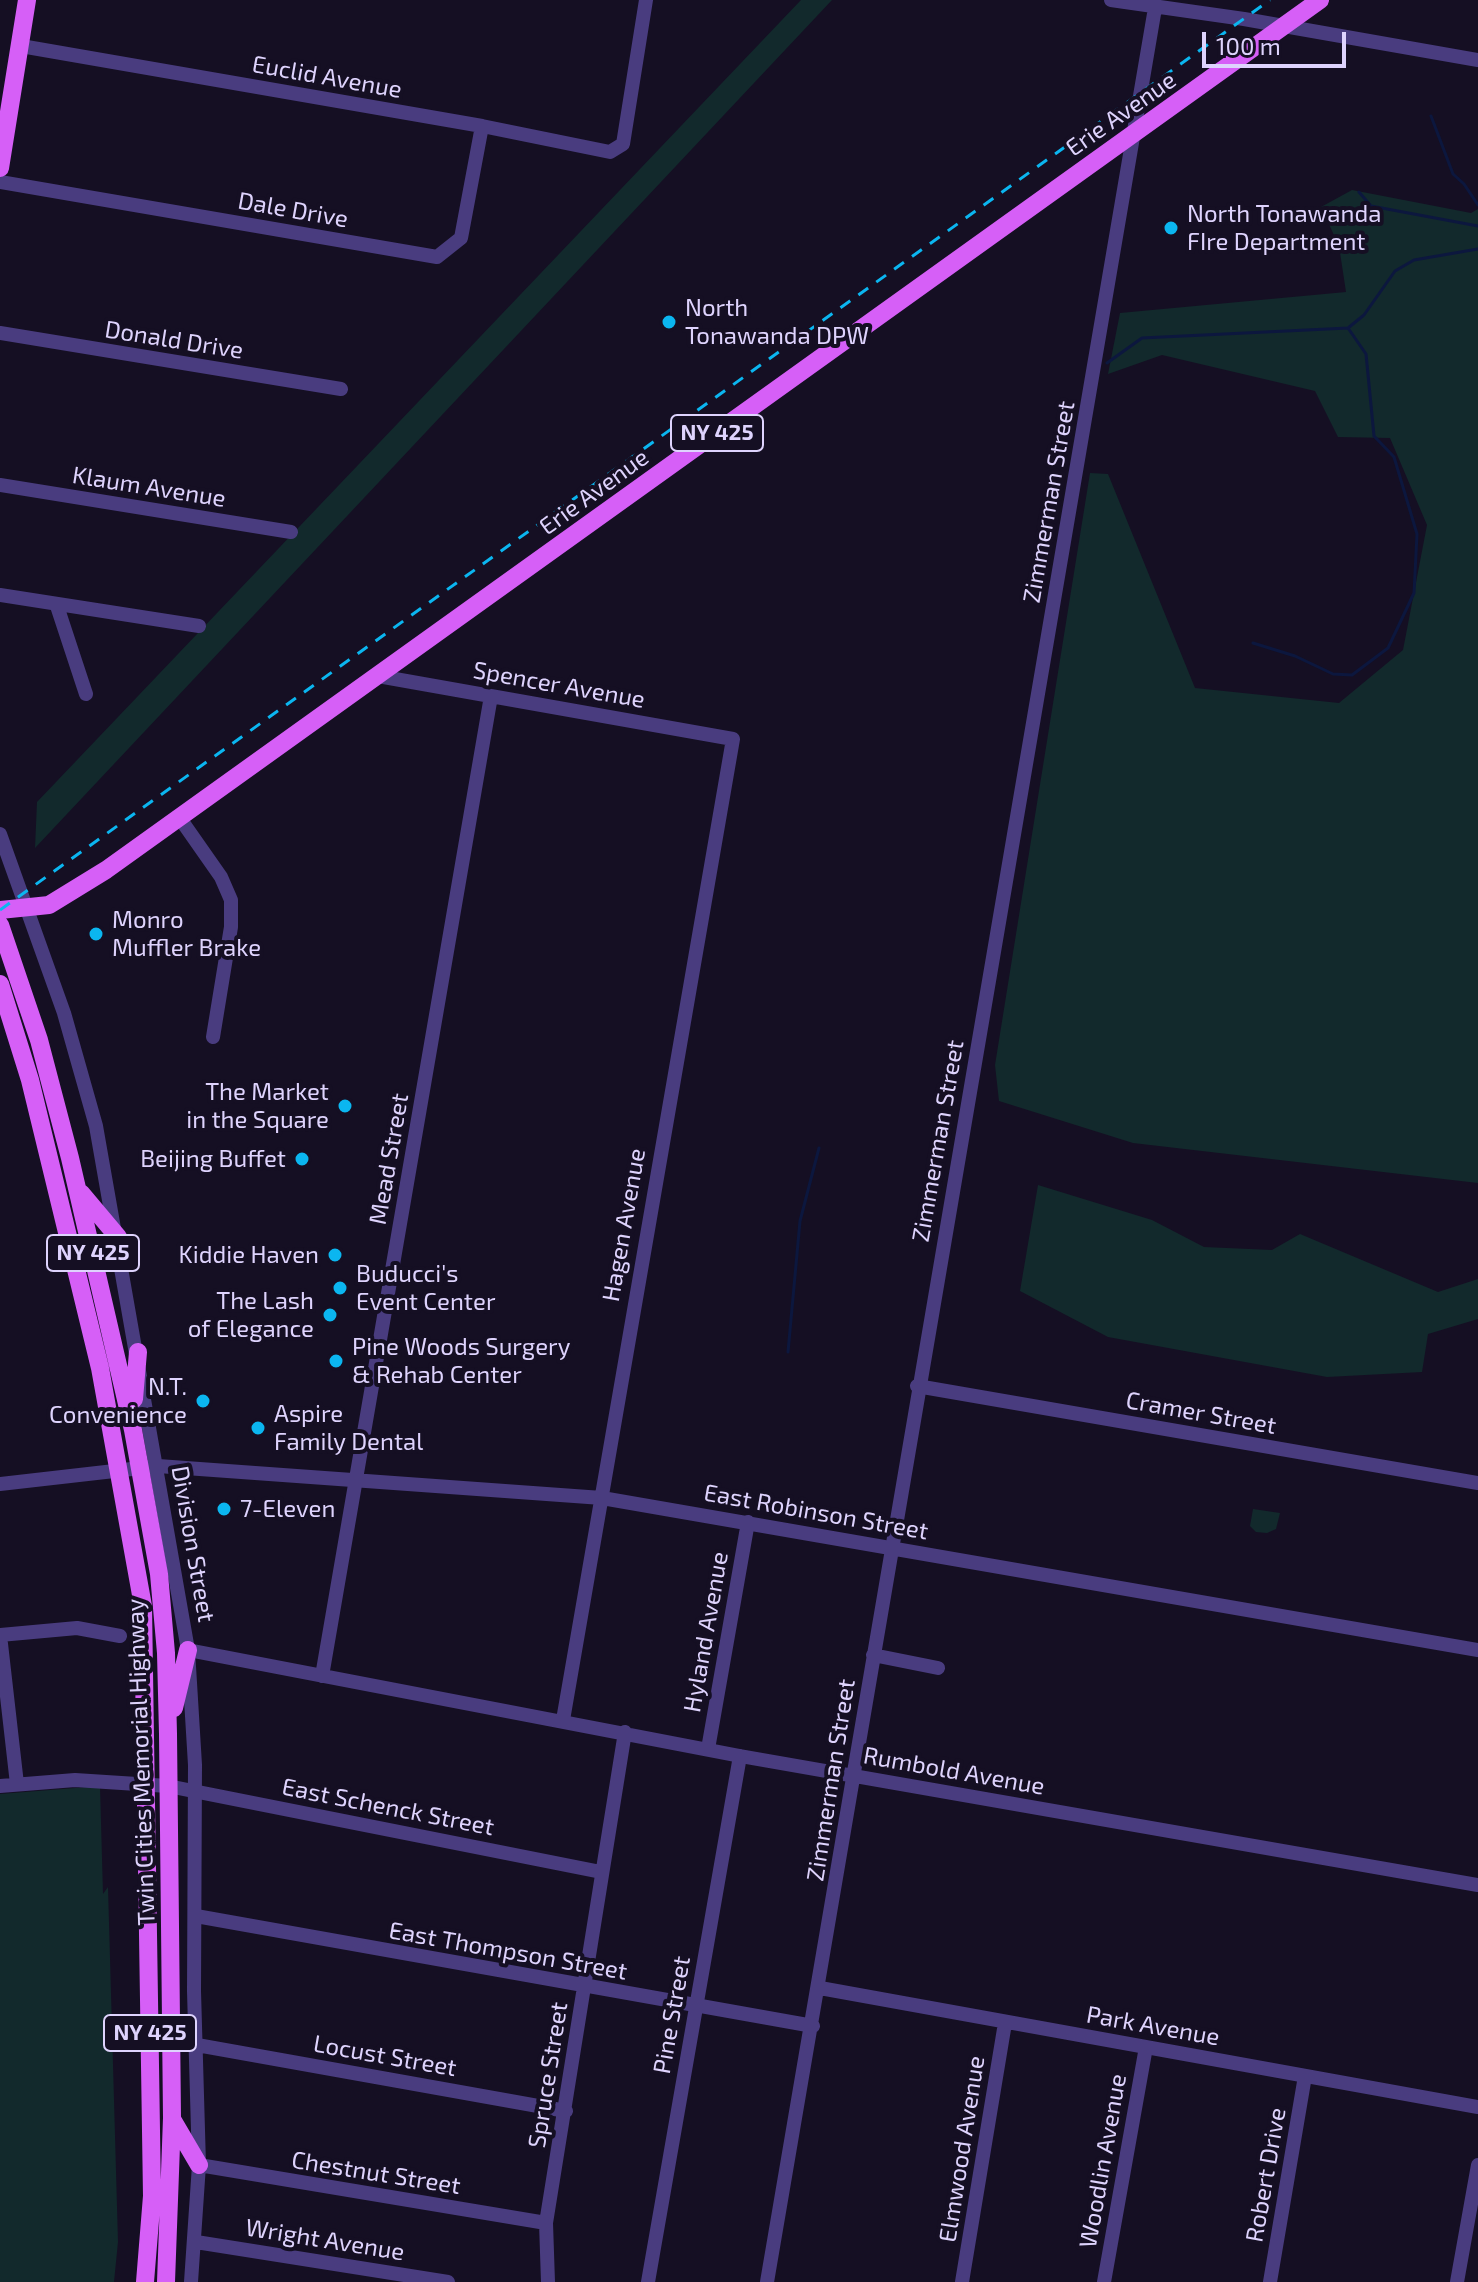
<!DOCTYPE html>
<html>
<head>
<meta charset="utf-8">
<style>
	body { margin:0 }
	#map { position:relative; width:1478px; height:2282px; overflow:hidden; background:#150f23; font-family:"Exo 2",sans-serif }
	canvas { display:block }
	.scale { position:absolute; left:1202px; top:32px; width:144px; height:36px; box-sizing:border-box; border:4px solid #ded3fd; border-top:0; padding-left:10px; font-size:24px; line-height:28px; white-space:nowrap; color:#ded3fd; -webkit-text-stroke:6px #150f23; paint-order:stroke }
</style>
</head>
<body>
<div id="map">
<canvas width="1478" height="2282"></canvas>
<div class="scale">100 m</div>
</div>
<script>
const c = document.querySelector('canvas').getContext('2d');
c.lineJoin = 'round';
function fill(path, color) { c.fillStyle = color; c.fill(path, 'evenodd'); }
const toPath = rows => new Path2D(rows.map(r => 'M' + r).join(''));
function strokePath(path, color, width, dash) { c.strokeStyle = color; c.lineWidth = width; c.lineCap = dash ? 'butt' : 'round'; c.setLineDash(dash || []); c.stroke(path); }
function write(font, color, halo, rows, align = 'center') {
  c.font = font + ' "Exo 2",sans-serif'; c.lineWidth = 8; c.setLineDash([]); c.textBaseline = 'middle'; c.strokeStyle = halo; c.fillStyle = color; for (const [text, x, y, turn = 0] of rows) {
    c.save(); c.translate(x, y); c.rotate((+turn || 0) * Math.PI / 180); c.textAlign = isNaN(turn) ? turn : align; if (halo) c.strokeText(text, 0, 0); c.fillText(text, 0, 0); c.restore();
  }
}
fill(toPath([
	[801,0,832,0,35,848,37,802],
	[1352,190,1471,213,1478,209,1478,1183,1133,1143,999,1101,995,1065,1090,473,1108,474,1195,688,1339,703,1403,650,1427,525,1390,438,1338,437,1315,391,1162,355,1108,374,1120,313,1346,292,1339,246,1321,207],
	[1038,1185,1152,1220,1204,1247,1272,1250,1300,1234,1438,1292,1478,1279,1478,1319,1428,1334,1422,1372,1327,1377,1108,1337,1020,1291],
	[1253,1509,1280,1513,1276,1529,1267,1533,1256,1532,1250,1526],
	[100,1786,103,1894,108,1887,118,2242,114,2282,0,2282,0,1794]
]), '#12292c');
strokePath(toPath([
	[1431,116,1453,174,1464,184,1478,205],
	[1359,192,1371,206,1478,226],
	[1107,363,1142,338,1348,328,1364,315,1395,271,1414,260,1478,249],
	[1253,643,1295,656,1333,674,1352,675,1388,648,1414,593,1417,534,1394,457,1374,436,1366,354,1348,328],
	[788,1352,800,1221,819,1148]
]), '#0c173e', 3);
strokePath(toPath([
	[1111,0,1244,19,1478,60],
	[21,46,482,126,610,152,623,144,646,0],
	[0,182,437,257,461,238,482,126],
	[0,333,341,389],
	[0,485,291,532],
	[0,595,199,626],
	[57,606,86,694],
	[378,676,733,739,563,1720],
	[179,817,221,877,231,900,231,927,213,1037],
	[0,834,64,1013,96,1126,188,1650,195,1765,194,1991,199,2165,191,2282],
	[917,1386,1478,1483],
	[0,1484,158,1466,602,1498,1478,1650],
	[188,1650,740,1756,1478,1885],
	[873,1655,938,1668],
	[322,1676,491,696],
	[708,1749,748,1522],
	[17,1784,0,1635,77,1628,120,1636],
	[0,1786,75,1780,168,1786,601,1872],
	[196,1916,813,2026],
	[820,1988,1478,2107],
	[197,2045,566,2111],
	[199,2165,546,2223],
	[196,2242,448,2282],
	[548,2282,546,2223,625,1732],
	[648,2282,740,1756],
	[767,2282,1155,8],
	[962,2282,1005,2023],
	[1104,2282,1146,2047],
	[1270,2282,1305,2076],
	[1457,2282,1478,2165]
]), '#493c7f', 14);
strokePath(toPath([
	[0,168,27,0],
	[0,910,49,905,106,870,1320,0],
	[0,925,39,1040,70,1158,133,1430,159,1574,166,1653,168,1734,172,2118,166,2282],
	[0,984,30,1080,100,1368,143,1606,152,2196,145,2282],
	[81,1193,118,1237],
	[134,1399,138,1352],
	[174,1708,188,1650],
	[172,2119,199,2165]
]), '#d65ff7', 18);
strokePath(toPath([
	[0,910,1270,0]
]), '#0bb6f0', 3, [12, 10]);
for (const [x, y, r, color] of [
	[1171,228,8,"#0bb6f0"],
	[669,322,8,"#0bb6f0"],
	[96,934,8,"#0bb6f0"],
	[345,1106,8,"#0bb6f0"],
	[302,1159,8,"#0bb6f0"],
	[335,1255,8,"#0bb6f0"],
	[340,1288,8,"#0bb6f0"],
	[330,1315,8,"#0bb6f0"],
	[336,1361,8,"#0bb6f0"],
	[203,1401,8,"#0bb6f0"],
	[258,1428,8,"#0bb6f0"],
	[224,1509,8,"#0bb6f0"]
]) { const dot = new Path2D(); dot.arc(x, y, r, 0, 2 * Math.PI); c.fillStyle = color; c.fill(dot); strokePath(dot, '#150f23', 3); }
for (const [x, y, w] of [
	[717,433,92],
	[93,1253,92],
	[150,2033,92]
]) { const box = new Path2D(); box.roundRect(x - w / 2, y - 18, w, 36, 6); c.fillStyle = '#150f23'; c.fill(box); strokePath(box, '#ded3fd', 2); }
write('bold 22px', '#ded3fd', null, [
	["NY 425",717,433],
	["NY 425",93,1253],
	["NY 425",150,2033]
]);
write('24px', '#ded3fd', '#150f23', [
	["Euclid Avenue",327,77,10],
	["Erie Avenue",1121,114,-35],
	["Dale Drive",293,210,10],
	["Donald Drive",174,340,9],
	["Klaum Avenue",149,487,9],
	["Erie Avenue",594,492,-36],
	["Zimmerman Street",1049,502,-80],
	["Spencer Avenue",559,685,10],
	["Zimmerman Street",938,1141,-80],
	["Mead Street",389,1159,-80],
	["Hagen Avenue",624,1225,-80],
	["Cramer Street",1201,1413,10],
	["East Robinson Street",816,1512,10],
	["Division Street",193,1544,80],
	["Hyland Avenue",706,1632,-80],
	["Twin Cities Memorial Highway",141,1762,-92],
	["Rumbold Avenue",954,1771,10],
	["Zimmerman Street",831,1780,-81],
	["East Schenck Street",388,1807,11],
	["East Thompson Street",508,1951,10],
	["Pine Street",672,2015,-80],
	["Park Avenue",1153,2026,10],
	["Locust Street",385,2056,10],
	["Spruce Street",548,2075,-81],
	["Elmwood Avenue",962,2149,-81],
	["Woodlin Avenue",1103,2161,-80],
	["Chestnut Street",376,2173,9],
	["Robert Drive",1266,2175,-80],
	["Wright Avenue",325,2240,9]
]);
write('24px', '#ded3fd', '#150f23', [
	["North Tonawanda",1187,214],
	["FIre Department",1187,242],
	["North",685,308],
	["Tonawanda DPW",685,336],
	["Monro",112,920],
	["Muffler Brake",112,948],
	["The Market",329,1092,"right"],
	["in the Square",329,1120,"right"],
	["Beijing Buffet",286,1159,"right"],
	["Kiddie Haven",319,1255,"right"],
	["Buducci's",356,1274],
	["Event Center",356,1302],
	["The Lash",314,1301,"right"],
	["of Elegance",314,1329,"right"],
	["Pine Woods Surgery",352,1347],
	["& Rehab Center",352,1375],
	["N.T.",187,1387,"right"],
	["Convenience",187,1415,"right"],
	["Aspire",274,1414],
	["Family Dental",274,1442],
	["7-Eleven",240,1509]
], 'left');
</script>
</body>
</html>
